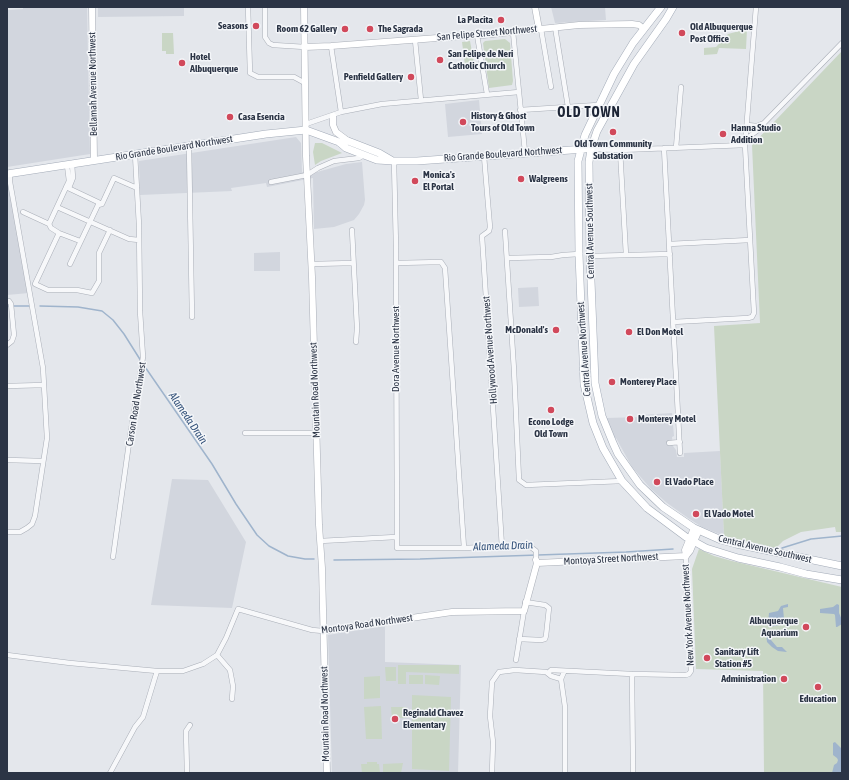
<!DOCTYPE html>
<html>
<head>
<meta charset="utf-8">
<style>
	body { margin:0 }
	#map { position:relative; width:849px; height:780px; overflow:hidden; background:#e4e7ec; font-family:"Asap Condensed",sans-serif }
	canvas { display:block }
	.frame { position:absolute; inset:0; border:8px solid #2b3445; pointer-events:none }
</style>
</head>
<body>
<div id="map">
<canvas width="849" height="780"></canvas>
<div class="frame"></div>
</div>
<script>
const c = document.querySelector('canvas').getContext('2d');
c.lineJoin = 'round';
function fill(path, color) { c.fillStyle = color; c.fill(path, 'evenodd'); }
const toPath = rows => new Path2D(rows.map(r => 'M' + r).join(''));
function strokePath(path, color, width, dash) { c.strokeStyle = color; c.lineWidth = width; c.lineCap = dash ? 'butt' : 'round'; c.setLineDash(dash || []); c.stroke(path); }
function write(font, color, halo, rows, align = 'center') {
  c.font = font + ' "Asap Condensed",sans-serif'; c.lineWidth = 3; c.setLineDash([]); c.textBaseline = 'middle'; c.strokeStyle = halo; c.fillStyle = color; for (const [text, x, y, turn = 0] of rows) {
    c.save(); c.translate(x, y); c.rotate((+turn || 0) * Math.PI / 180); c.textAlign = isNaN(turn) ? turn : align; if (halo) c.strokeText(text, 0, 0); c.fillText(text, 0, 0); c.restore();
  }
}
fill(toPath([
	[23,7,87,7,90,154,7,167,7,10,23,9],
	[98,7,184,7,184,16,98,17],
	[551,7,605,7,606,20,555,23],
	[479,100,482,134,448,137,445,104],
	[296,137,301,143,302,172,317,172,346,164,362,162,365,200,364,205,359,214,354,220,334,227,314,229,313,178,267,187,266,183,231,188,232,191,140,195,139,161],
	[7,182,9,182,29,293,7,295],
	[280,252,280,271,254,271,254,253],
	[538,287,539,306,519,307,518,288],
	[672,413,674,436,672,437,673,446,676,450,677,457,684,457,684,453,720,451,724,536,702,527,688,518,667,503,651,489,632,467,616,438,614,438,606,418,641,417,641,415],
	[172,479,208,480,246,542,232,608,151,605],
	[385,626,385,662,461,665,458,773,332,773,328,635]
]), '#d2d6de');
fill(toPath([
	[747,29,746,49,719,48,717,54,704,55,704,48,716,47,728,34],
	[162,33,173,33,174,54,166,54,166,51,162,51],
	[505,39,510,43,513,81,512,85,489,88,483,43,485,41],
	[470,41,474,63,465,65,462,42],
	[842,51,842,532,836,532,835,527,801,532,783,541,776,548,724,536,714,326,760,323,752,145],
	[315,143,322,143,342,153,321,161,315,165,313,152],
	[699,549,714,556,732,561,842,587,842,773,764,773,763,671,696,669,692,569],
	[398,665,459,665,459,674,406,672,406,684,398,684],
	[385,667,396,667,396,681,386,681],
	[409,675,423,675,423,684,409,684],
	[425,675,440,676,439,685,425,684],
	[380,676,380,698,364,699,364,677],
	[412,695,451,697,449,771,412,769],
	[381,706,382,739,366,739,364,707],
	[391,707,407,707,407,718,392,718],
	[367,762,377,762,377,764,379,764,380,773,362,773,361,764,367,764],
	[403,763,401,773,383,773,383,764]
]), '#c9d6c5');
fill(toPath([
	[788,604,788,607,783,608,784,619,782,619,782,622,780,623,779,625,770,627,768,623,769,613,778,611,781,606],
	[837,604,839,605,839,613,842,620,842,624,837,627,836,627,835,615,834,614,820,613,820,609,833,607],
	[766,633,771,634,771,640,777,647,782,647,787,652,778,651,772,647,767,642],
	[835,742,842,749,842,773,832,773,834,765,837,763,838,760,837,758,833,755,833,743]
]), '#9fb4cc');
strokePath(toPath([
	[7,306,8,306],
	[14,306,30,306],
	[40,306,78,307,102,311,113,320,124,334,141,361],
	[143,364,212,464,236,504,257,535,269,546,288,556,305,559,314,559],
	[782,548,811,539,842,536],
	[334,560,420,559,626,552,673,549]
]), '#9fb4cc', 1.5);
const street = toPath([
	[248,7,250,73,258,77,294,77,305,83],
	[265,7,265,37,269,43,273,45,305,47],
	[555,27,568,107],
	[541,29,551,87],
	[513,32,525,152],
	[477,35,487,94],
	[415,40,421,100],
	[331,46,341,112],
	[520,110,598,105],
	[306,124,341,112,382,104,519,92],
	[747,125,757,126,764,123],
	[746,139,762,127,764,123,842,43],
	[189,146,192,317],
	[664,148,680,453],
	[676,148,681,87],
	[591,149,620,150,745,145],
	[620,150,626,255],
	[484,156,490,227,489,231,482,236,502,547],
	[394,161,396,247,397,548,464,548,528,545,536,551,536,560],
	[271,182,307,175,318,168,334,161,359,158,364,155],
	[66,187,102,204],
	[69,188,73,178,72,164],
	[57,207,129,239,139,240],
	[23,212,49,224,51,228,59,233,80,241],
	[49,224,69,181,67,165],
	[352,230,357,328,356,342],
	[505,231,514,370,519,480,526,485,622,481],
	[59,233,35,284,48,290,77,290,92,293,99,281,99,253,110,230],
	[669,244,750,240],
	[590,256,670,254],
	[507,258,551,257,563,255,579,254],
	[396,263,441,262,445,268,464,548],
	[70,264,98,205,102,204,114,178,137,188],
	[312,264,353,263],
	[7,301,9,301,11,304,14,335,12,341,7,345],
	[673,322,748,318,752,317,754,313,745,145,756,7],
	[7,386,44,385],
	[245,433,317,433],
	[669,443,680,442],
	[7,460,43,461],
	[7,532,20,532,27,528,32,524,35,516,47,438,43,368,10,182,10,174],
	[320,541,396,537],
	[113,557,130,436,143,357,140,311,139,225,135,154],
	[519,639,541,640,545,639,546,636,549,608,545,605,525,602],
	[7,655,70,663,157,671,183,671,203,664,217,655,226,638,238,609,312,630,323,631],
	[217,655,230,670,233,686,232,699],
	[516,660,524,611],
	[564,672,561,679,565,707,565,773],
	[548,673,551,670,632,674,686,675,689,674,691,671,686,584,686,556],
	[632,674,633,773],
	[110,773,135,727,143,717,157,671],
	[187,773,186,731,190,725],
	[492,773,493,742,490,716,492,682,499,672,515,670,546,672,551,676,561,679]
]);
const secondary = toPath([
	[92,7,94,160],
	[304,7,306,156,312,277,319,525,322,568,327,773],
	[535,7,539,29],
	[305,47,331,46,477,35,483,35,579,25,632,24,639,25,644,29],
	[333,116,333,125,336,132,348,141],
	[686,556,685,550,694,528],
	[686,556,690,551,699,530],
	[537,563,686,556],
	[323,631,452,612,524,611,537,563,536,560]
]);
const primary = toPath([
	[661,7,633,43,614,74,585,135,578,161,579,254,584,384,593,423,603,448,622,481,647,508,686,537,706,548,738,558,780,567,806,574,842,580],
	[673,7,666,19,634,64,597,131,591,149,589,162,590,256,594,356,595,383,602,416,613,443,618,454,640,485,663,507,694,528,721,540,736,544,842,566],
	[339,142,348,141,379,153,391,160],
	[7,174,266,134,306,130,339,142,346,148,364,155,377,160,394,161,417,161,585,149]
]);
strokePath(street, '#a9aeb7', 5.5);
strokePath(secondary, '#a9aeb7', 7);
strokePath(primary, '#a3abb8', 8);
strokePath(street, '#f7f8fa', 4.5);
strokePath(secondary, '#fff', 6);
strokePath(primary, '#fff', 7);
for (const [x, y, r, color] of [
	[501,20,4,"#d1495b"],
	[256,26,4,"#d1495b"],
	[345,29,4,"#d1495b"],
	[370,29,4,"#d1495b"],
	[682,33,4,"#d1495b"],
	[440,60,4,"#d1495b"],
	[182,63,4,"#d1495b"],
	[411,77,4,"#d1495b"],
	[230,117,4,"#d1495b"],
	[463,122,4,"#d1495b"],
	[613,132,4,"#d1495b"],
	[723,134,4,"#d1495b"],
	[521,179,4,"#d1495b"],
	[415,181,4,"#d1495b"],
	[556,330,4,"#d1495b"],
	[629,332,4,"#d1495b"],
	[612,382,4,"#d1495b"],
	[551,410,4,"#d1495b"],
	[630,419,4,"#d1495b"],
	[657,482,4,"#d1495b"],
	[696,514,4,"#d1495b"],
	[806,627,4,"#d1495b"],
	[707,658,4,"#d1495b"],
	[784,679,4,"#d1495b"],
	[818,687,4,"#d1495b"],
	[395,719,4,"#d1495b"]
]) { const dot = new Path2D(); dot.arc(x, y, r, 0, 2 * Math.PI); c.fillStyle = color; c.fill(dot); strokePath(dot, '#f4f6f9', 1.5); }
write('bold 10px', '#2b3445', '#f4f6f9', [
	["La Placita",493,20,"right"],
	["Seasons",248,26,"right"],
	["Old Albuquerque",690,27],
	["Post Office",690,39],
	["Room 62 Gallery",337,29,"right"],
	["The Sagrada",378,29],
	["San Felipe de Neri",448,54],
	["Catholic Church",448,66],
	["Hotel",190,57],
	["Albuquerque",190,69],
	["Penfield Gallery",403,77,"right"],
	["History & Ghost",471,116],
	["Tours of Old Town",471,128],
	["Casa Esencia",238,117],
	["Hanna Studio",731,128],
	["Addition",731,140],
	["Old Town Community",613,144,"center"],
	["Substation",613,156,"center"],
	["Monica's",423,175],
	["El Portal",423,187],
	["Walgreens",529,179],
	["McDonald's",548,330,"right"],
	["El Don Motel",637,332],
	["Monterey Place",620,382],
	["Monterey Motel",638,419],
	["Econo Lodge",551,422,"center"],
	["Old Town",551,434,"center"],
	["El Vado Place",665,482],
	["El Vado Motel",704,514],
	["Albuquerque",798,621,"right"],
	["Aquarium",798,633,"right"],
	["Sanitary Lift",715,652],
	["Station #5",715,664],
	["Administration",776,679,"right"],
	["Education",818,699,"center"],
	["Reginald Chavez",403,713],
	["Elementary",403,725]
], 'left');
write('10px', '#2b3445', '#f4f6f9', [
	["San Felipe Street Northwest",487,33,-5],
	["Bellamah Avenue Northwest",93,84,-91],
	["Rio Grande Boulevard Northwest",174,148,-9],
	["Rio Grande Boulevard Northwest",503,154,-4],
	["Central Avenue Southwest",590,231,-91],
	["Dora Avenue Northwest",396,349,-90],
	["Central Avenue Northwest",584,349,-94],
	["Hollywood Avenue Northwest",490,350,-94],
	["Mountain Road Northwest",315,390,-92],
	["Carson Road Northwest",136,404,-81],
	["Central Avenue Southwest",765,549,13],
	["Montoya Street Northwest",611,559,-3],
	["New York Avenue Northwest",688,615,-93],
	["Montoya Road Northwest",367,624,-8],
	["Mountain Road Northwest",325,714,-91]
]);
write('italic 11px', '#34527a', '#f4f6f9', [
	["Alameda Drain",188,418,56],
	["Alameda Drain",503,546,-2]
]);
c.letterSpacing = '1px';
write('bold 14px', '#1d2536', '#f4f6f9', [
	["OLD TOWN",589,113]
]);
c.letterSpacing = '0px';
</script>
</body>
</html>
